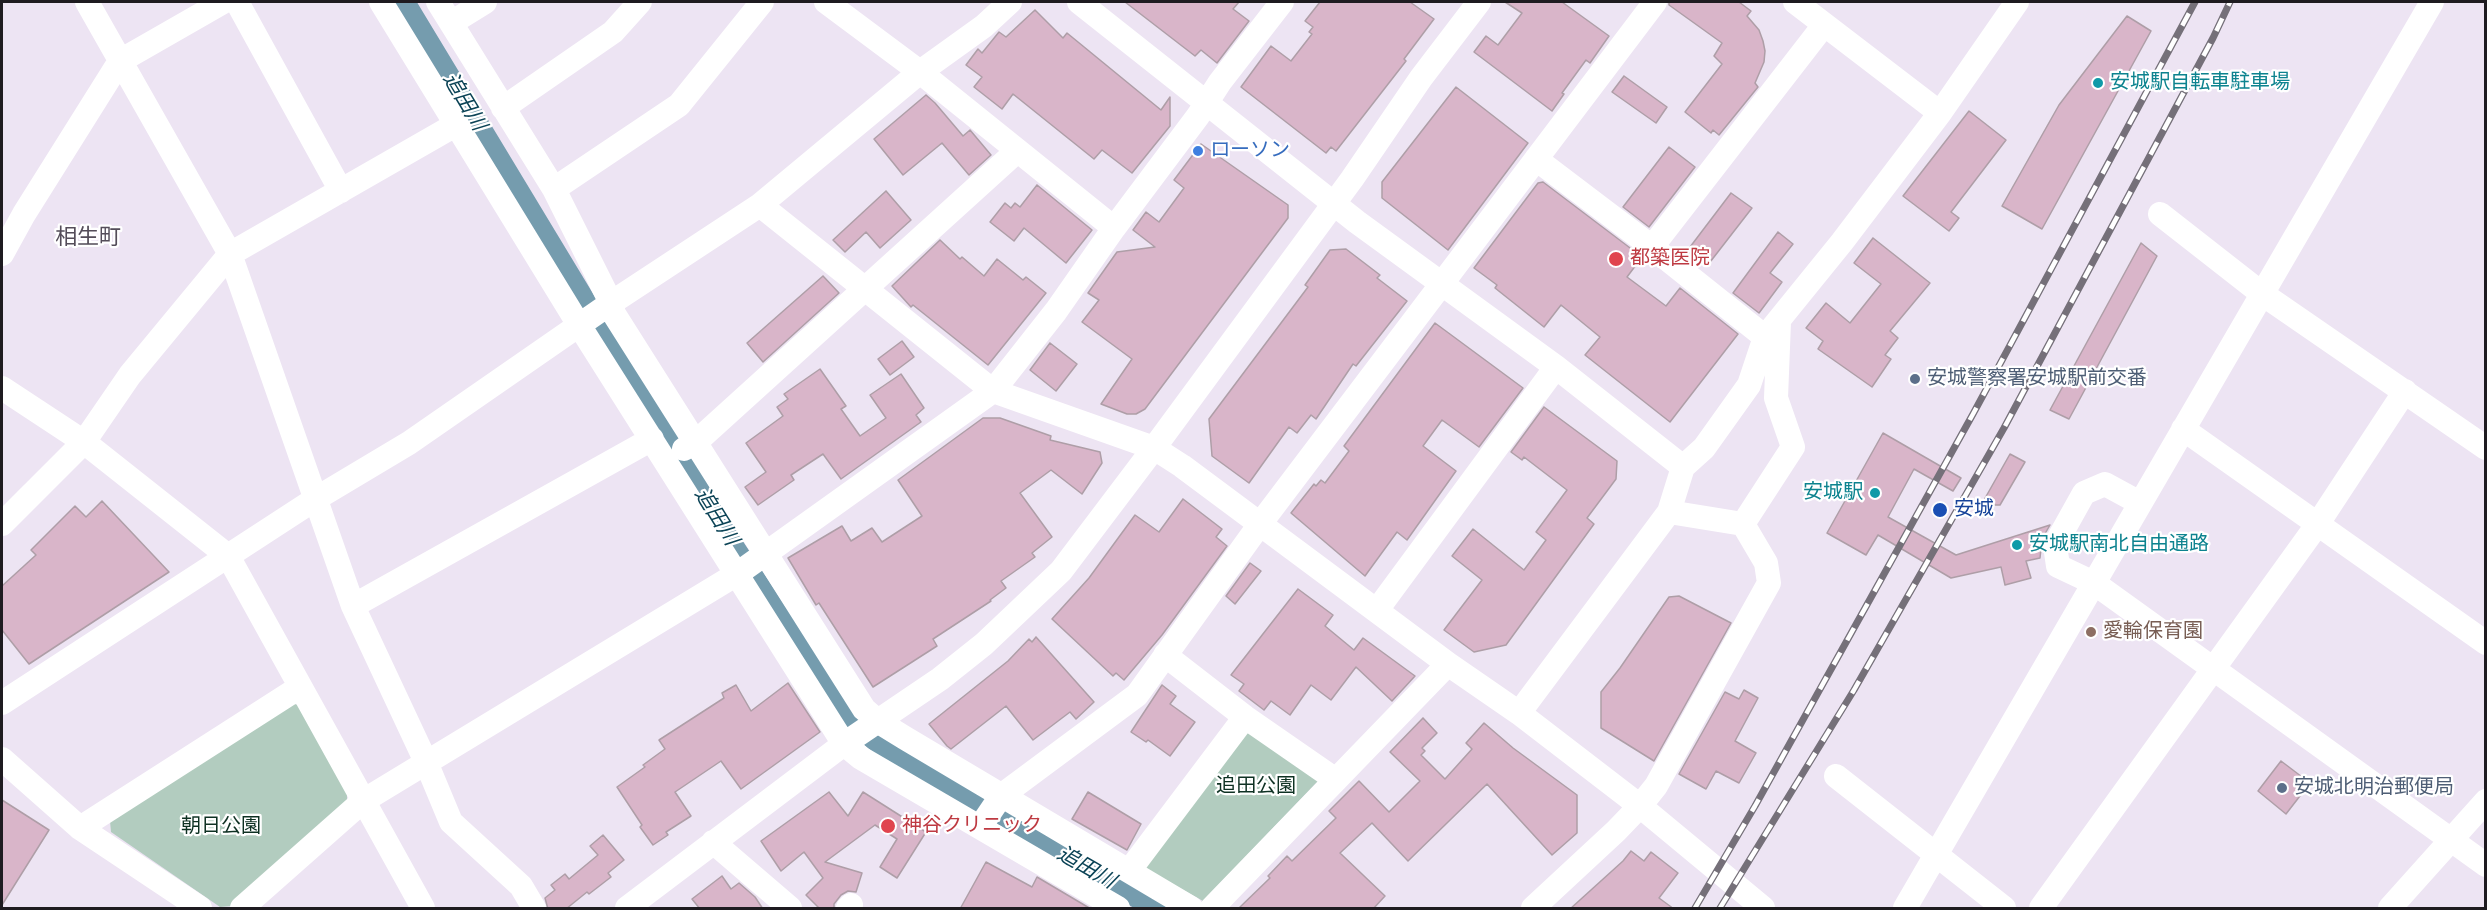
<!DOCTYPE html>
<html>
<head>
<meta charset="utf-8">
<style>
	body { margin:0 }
	#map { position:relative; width:2487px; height:910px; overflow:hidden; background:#ede4f3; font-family:"Space Grotesk",sans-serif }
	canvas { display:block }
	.frame { position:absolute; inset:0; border:3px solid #1e1b20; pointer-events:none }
</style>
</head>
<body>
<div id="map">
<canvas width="2487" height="910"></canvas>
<div class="frame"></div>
</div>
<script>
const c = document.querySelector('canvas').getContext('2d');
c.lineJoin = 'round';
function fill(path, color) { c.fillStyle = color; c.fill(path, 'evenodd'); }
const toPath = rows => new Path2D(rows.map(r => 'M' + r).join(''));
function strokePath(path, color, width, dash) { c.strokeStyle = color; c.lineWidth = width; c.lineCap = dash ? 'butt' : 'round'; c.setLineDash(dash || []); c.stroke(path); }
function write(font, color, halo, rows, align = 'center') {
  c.font = font + ' "Space Grotesk","Noto Sans JP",sans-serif'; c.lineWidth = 4.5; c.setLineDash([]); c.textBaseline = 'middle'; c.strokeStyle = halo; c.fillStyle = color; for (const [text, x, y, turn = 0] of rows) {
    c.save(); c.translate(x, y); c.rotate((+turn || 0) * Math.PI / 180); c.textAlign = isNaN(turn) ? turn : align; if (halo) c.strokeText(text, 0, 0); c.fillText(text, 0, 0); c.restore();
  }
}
fill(toPath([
	[290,703,299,705,347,789,347,802,232,906,220,907,111,832,110,821],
	[1249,729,1318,781,1203,901,1144,868]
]), '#b2ccbf');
strokePath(toPath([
	[404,2,729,540,842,713,900,760,1156,908]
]), '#759cae', 22);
const building = toPath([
	[1125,2,1239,2,1233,9,1249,21,1217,63,1201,50,1195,56,1125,2],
	[1320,2,1410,2,1434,19,1404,59,1406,61,1336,151,1331,147,1326,153,1241,87,1271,46,1291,61,1312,34,1309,32,1313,27,1305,21,1320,2],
	[1505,2,1562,2,1609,36,1590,63,1586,60,1562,93,1564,94,1552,111,1474,52,1486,36,1498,45,1522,13,1505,2],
	[1669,2,1739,2,1751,11,1747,16,1759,30,1763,41,1765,51,1764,62,1755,83,1758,87,1719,135,1713,130,1711,133,1685,112,1722,64,1714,56,1722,43,1669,5,1669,2],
	[1035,10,1063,38,1067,33,1161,110,1170,97,1170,126,1132,173,1102,150,1094,159,1013,94,1002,109,974,87,982,77,966,65,978,49,982,53,999,32,1006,37,1035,10],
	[2127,16,2151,31,2042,229,2002,206,2059,105,2127,16],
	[1624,76,1667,107,1656,123,1612,92,1624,76],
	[1456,87,1528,143,1448,250,1382,198,1382,182,1456,87],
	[926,95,935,103,963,136,970,130,991,155,969,175,942,143,903,175,874,139,926,95],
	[1969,111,2006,140,1951,212,1959,218,1949,231,1903,196,1969,111],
	[1201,144,1288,205,1288,218,1145,409,1136,414,1127,414,1101,404,1132,359,1082,322,1099,300,1088,293,1117,252,1155,247,1133,230,1146,212,1159,222,1184,188,1174,180,1201,144],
	[1669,147,1695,167,1649,227,1623,207,1669,147],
	[1543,182,1642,257,1627,277,1666,306,1680,288,1738,334,1670,422,1585,355,1600,337,1561,305,1544,327,1495,288,1497,285,1474,268,1538,183,1543,182],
	[1037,185,1092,230,1066,263,1024,228,1014,241,990,222,1005,203,1011,208,1015,203,1020,207,1037,185],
	[886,191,911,220,880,248,866,232,845,252,833,240,886,191],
	[1731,193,1752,208,1707,266,1687,251,1731,193],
	[1778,232,1793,244,1770,273,1782,282,1759,313,1733,293,1778,232],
	[1873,238,1930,283,1890,331,1898,338,1885,355,1891,359,1872,387,1818,349,1823,341,1806,328,1826,303,1850,323,1881,284,1854,263,1873,238],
	[940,240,960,259,962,257,984,276,997,259,1023,280,1026,277,1046,293,988,365,913,305,911,307,892,286,940,240],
	[2141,243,2157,256,2069,419,2050,410,2141,243],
	[1346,249,1380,275,1377,278,1407,301,1356,366,1353,364,1316,419,1311,415,1297,433,1289,427,1249,483,1212,456,1209,419,1308,287,1305,285,1330,250,1346,249],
	[823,276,839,293,763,362,747,343,823,276],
	[1435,323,1523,388,1479,447,1442,420,1423,446,1456,471,1407,540,1397,532,1365,576,1291,513,1314,484,1316,486,1321,480,1325,483,1349,451,1344,446,1435,323],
	[902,341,914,357,890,375,878,359,902,341],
	[1050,343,1077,364,1056,391,1030,370,1050,343],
	[820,369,846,406,841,409,860,436,886,418,870,395,901,374,924,408,916,415,921,422,841,479,823,454,791,475,794,480,758,505,745,487,766,472,746,443,783,416,777,407,788,399,784,394,820,369],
	[1544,407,1617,461,1616,479,1587,518,1594,524,1506,645,1474,652,1444,630,1482,580,1452,556,1473,529,1524,570,1546,540,1536,532,1567,490,1524,457,1522,460,1511,452,1544,407],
	[983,418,1000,418,1051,436,1050,440,1100,452,1102,463,1082,494,1051,470,1020,493,1052,537,1032,553,1035,557,1001,581,1006,588,990,600,991,601,933,639,937,646,873,687,819,603,816,605,788,558,842,526,851,541,872,528,882,542,922,516,898,480,983,418],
	[1883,433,1961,478,1953,491,1914,469,1888,517,1956,555,2050,525,2042,539,2040,558,2026,561,2031,578,2005,585,2001,567,1951,578,1878,535,1866,555,1827,533,1883,433],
	[2010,454,2025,462,2000,505,1993,505,1984,500,2010,454],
	[1183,499,1222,529,1216,537,1227,546,1162,635,1124,680,1116,673,1113,676,1052,619,1089,578,1135,515,1159,532,1183,499],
	[102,501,169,572,29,664,2,630,2,586,36,555,31,550,75,506,86,517,102,501],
	[1250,563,1261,571,1235,604,1226,596,1250,563],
	[1298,589,1333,615,1325,626,1354,650,1363,638,1415,676,1392,701,1356,667,1331,700,1311,685,1290,715,1271,701,1264,710,1239,691,1244,684,1231,675,1298,589],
	[1679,596,1731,623,1654,761,1601,728,1601,692,1620,668,1669,597,1679,596],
	[1036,637,1094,702,1076,719,1070,712,1033,740,1006,706,951,749,947,746,929,724,1008,661,1029,639,1032,642,1036,637],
	[788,683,820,732,741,789,721,761,675,792,691,816,666,832,668,835,653,845,640,827,642,825,617,787,645,767,643,765,665,749,659,740,724,698,722,693,736,685,751,711,788,683],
	[1162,685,1176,696,1170,704,1195,722,1170,756,1148,740,1146,742,1131,732,1162,685],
	[1744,690,1758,698,1735,741,1756,753,1739,783,1716,771,1706,789,1679,774,1725,692,1739,699,1744,690],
	[1423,718,1437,733,1422,748,1425,751,1421,755,1445,779,1472,749,1466,743,1484,723,1513,748,1577,795,1577,833,1552,855,1487,784,1408,861,1372,823,1340,853,1385,896,1373,909,1238,909,1270,878,1268,876,1287,856,1292,861,1336,818,1329,811,1359,781,1389,812,1420,781,1390,752,1423,718],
	[2281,761,2310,783,2286,814,2258,791,2281,761],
	[829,792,848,816,863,792,926,832,897,878,880,867,897,839,875,825,825,862,862,873,856,892,848,891,841,895,834,904,834,909,820,909,806,895,823,878,804,852,781,871,761,841,829,792],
	[1088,792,1141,824,1127,850,1072,819,1088,792],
	[2,800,49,830,2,905,2,800],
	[603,835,624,860,608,873,611,877,589,894,587,892,566,909,548,909,545,898,555,890,551,885,565,874,569,879,598,855,590,846,603,835],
	[1631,851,1644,861,1651,852,1678,873,1659,898,1674,909,1570,909,1623,861,1631,851],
	[986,862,1032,887,1037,877,1091,909,960,909,986,862],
	[722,876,731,889,739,883,755,897,763,909,700,909,692,899,722,876]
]);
fill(building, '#d9b5c9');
strokePath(building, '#ae9ea7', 1.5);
strokePath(toPath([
	[87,2,230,254,353,606,426,762,451,822,521,886,534,908],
	[237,2,341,191],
	[381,2,579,325,844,744,861,758,1118,908],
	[438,2,554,189,611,303,614,314,864,709,879,722,905,738,1191,908],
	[826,2,920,72,1114,228],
	[1079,2,1357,222,1556,367,1683,467],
	[1795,2,1940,113],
	[451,23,485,2],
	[503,108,613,32,640,2],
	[1536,159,1652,247,1765,337],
	[554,189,679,105,762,2],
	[760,205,993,391,1154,448,1182,466,1448,664,1519,713,1640,806,1763,908],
	[2160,214,2261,293,2486,448],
	[1652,247,1824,25],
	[2,254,24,214,120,61,223,2],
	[2,388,84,442,228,556,423,908],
	[2183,429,2486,643],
	[684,449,696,442,1017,151],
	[2140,503,2105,484,2084,493,2055,545,2058,566,2094,583,2486,865],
	[1669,512,1743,524,1793,447,1776,398,1779,322],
	[2,524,84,442,130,375,230,254,457,124],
	[353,606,652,439],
	[1377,610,1556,367],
	[1165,655,1245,717,1336,780],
	[2,703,317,498,409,443,611,303,760,205,920,72,984,26,1010,2],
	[1519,713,1669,512,1683,467,1704,448,1749,385,1765,337,1842,242,1940,113,2017,2],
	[2,759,80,828,200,908],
	[1836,776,2004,908],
	[980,827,1001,796,1137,695,1260,524,1655,2],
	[80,828,300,687],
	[713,842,790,908],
	[1129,871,1245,717],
	[242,908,363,801,737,574,993,391,1056,311,1114,228,1198,116,1220,82,1282,2],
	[627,908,844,744,940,679,984,644,1061,571,1154,448,1352,179,1421,78,1479,2],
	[848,908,851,905],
	[1212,908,1448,664],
	[1533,908,1616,831,1640,806,1656,786,1769,583,1766,563,1743,524],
	[1905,908,2432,2],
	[2041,908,2317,525,2405,391],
	[2390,908,2486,801]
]), '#fff', 24);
const rail = toPath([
	[1695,908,1755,806,1973,414,2195,2],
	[1720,908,1854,690,2004,428,2213,38,2230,2]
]);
strokePath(rail, '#757079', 7);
strokePath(rail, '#fff', 4.5, [14]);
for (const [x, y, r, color] of [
	[2098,83,6,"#0f9aa8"],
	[1198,151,6,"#3f7fe0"],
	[1616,259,8,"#e0444e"],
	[1915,379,6,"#5c6f8a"],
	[1875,493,6,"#0f9aa8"],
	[1940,510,8,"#1a4fb4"],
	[2017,545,6,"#0f9aa8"],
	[2091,632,6,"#8d6e63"],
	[2282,788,6,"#5c6f8a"],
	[888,826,8,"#e0444e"]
]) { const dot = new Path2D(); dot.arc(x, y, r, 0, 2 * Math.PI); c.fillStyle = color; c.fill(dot); strokePath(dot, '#fff', 2); }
write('20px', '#0d838f', '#fff', [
	["安城駅自転車駐車場",2110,83],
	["安城駅",1863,493,"right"],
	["安城駅南北自由通路",2029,545]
], 'left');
write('20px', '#366cbe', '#fff', [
	["ローソン",1210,151]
], 'left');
write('20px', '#be3a42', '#fff', [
	["都築医院",1630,259],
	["神谷クリニック",902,826]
], 'left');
write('20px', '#4e5e75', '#fff', [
	["安城警察署安城駅前交番",1927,379],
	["安城北明治郵便局",2294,788]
], 'left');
write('20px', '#164399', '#fff', [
	["安城",1954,510]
], 'left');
write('20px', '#785e54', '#fff', [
	["愛輪保育園",2103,632]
], 'left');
write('20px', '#0e3123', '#fff', [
	["追田公園",1256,787],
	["朝日公園",221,827]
]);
write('italic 21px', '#0b4356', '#fff', [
	["追田川",464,102,59],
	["追田川",716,517,58],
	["追田川",1086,868,30]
]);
write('22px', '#544d59', '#fff', [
	["相生町",88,238]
]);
</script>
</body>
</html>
